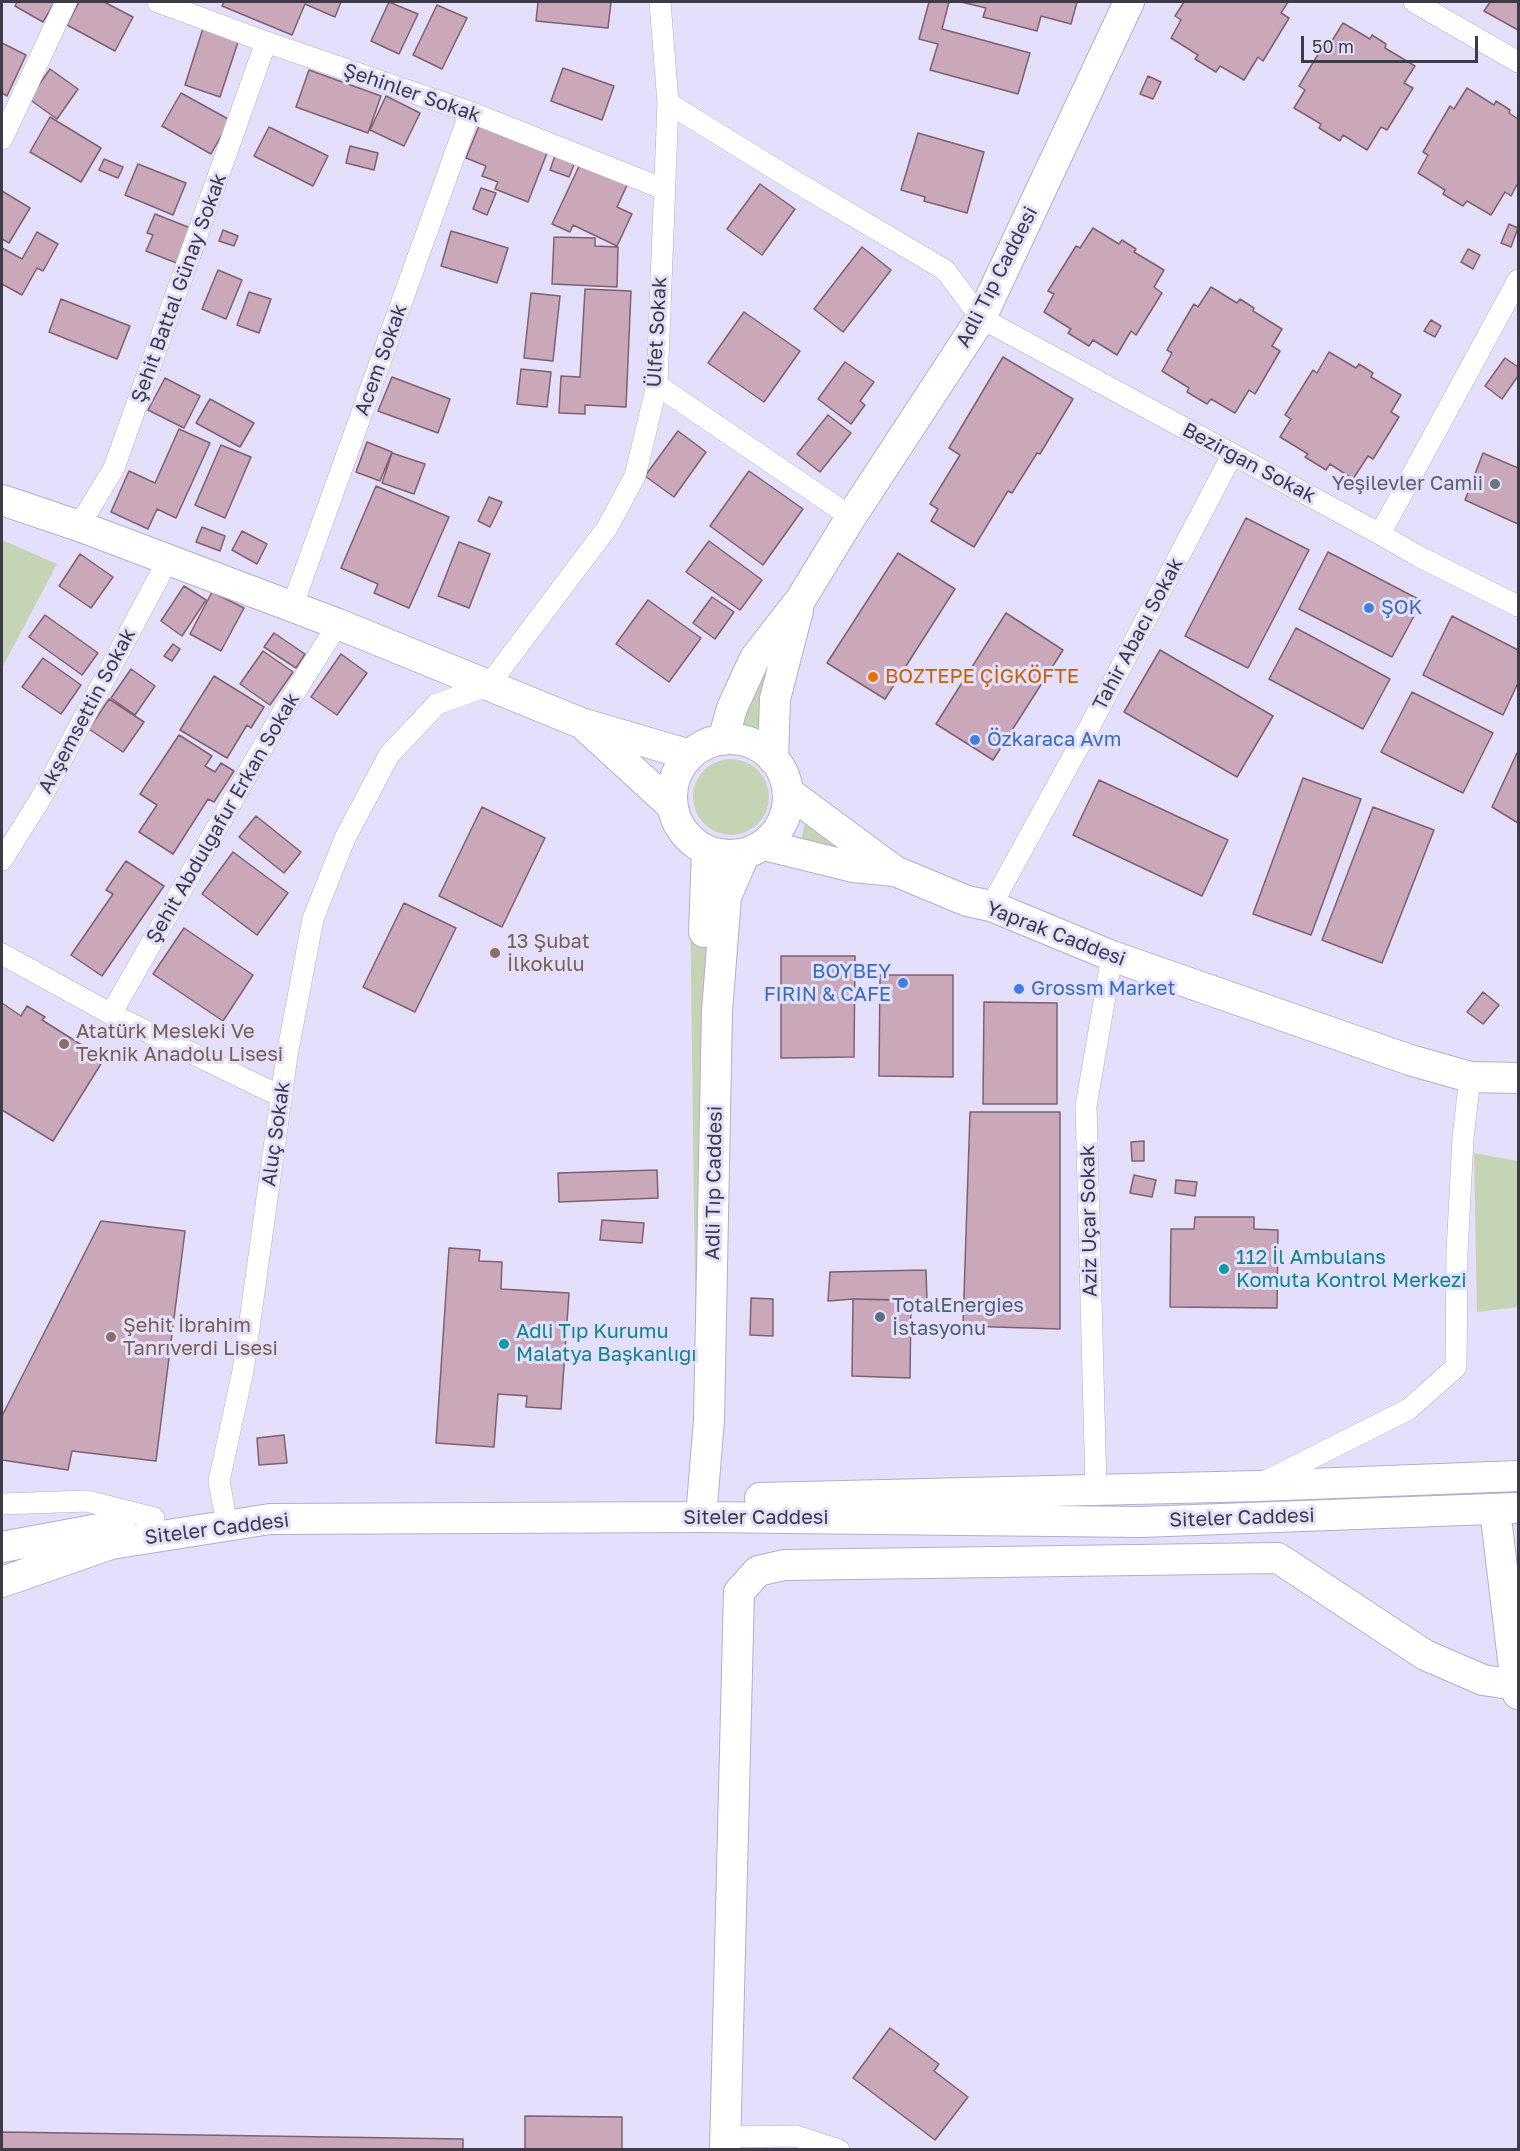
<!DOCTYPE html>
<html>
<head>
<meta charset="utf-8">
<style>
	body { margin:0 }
	#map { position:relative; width:1520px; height:2151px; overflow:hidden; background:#e4dffa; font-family:"Golos Text",sans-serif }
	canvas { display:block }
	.frame { position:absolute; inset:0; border:3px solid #3d3b48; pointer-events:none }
	.scale { position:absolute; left:1301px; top:36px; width:177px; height:27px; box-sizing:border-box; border:3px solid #3d3b48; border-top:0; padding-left:8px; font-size:18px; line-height:21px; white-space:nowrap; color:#3d3b48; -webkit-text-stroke:4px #e4dffa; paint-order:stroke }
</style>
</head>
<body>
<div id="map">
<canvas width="1520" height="2151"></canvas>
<div class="frame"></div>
<div class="scale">50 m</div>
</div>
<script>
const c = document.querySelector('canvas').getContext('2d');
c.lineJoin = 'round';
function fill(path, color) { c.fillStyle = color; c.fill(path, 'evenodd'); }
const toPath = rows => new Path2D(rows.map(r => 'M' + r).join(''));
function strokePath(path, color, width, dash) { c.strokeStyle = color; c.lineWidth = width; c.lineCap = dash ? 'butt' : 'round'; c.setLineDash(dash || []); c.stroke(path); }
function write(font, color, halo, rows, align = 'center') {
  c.font = font + ' "Golos Text",sans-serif'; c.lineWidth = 6; c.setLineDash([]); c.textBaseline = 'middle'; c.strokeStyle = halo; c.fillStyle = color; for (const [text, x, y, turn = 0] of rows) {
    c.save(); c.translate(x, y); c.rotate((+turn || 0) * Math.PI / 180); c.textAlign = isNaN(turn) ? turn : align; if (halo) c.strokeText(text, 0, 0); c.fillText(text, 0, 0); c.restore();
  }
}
fill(toPath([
	[2,540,57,564,2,668],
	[762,674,768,674,770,681,758,728,741,724],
	'693 797a38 38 0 1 1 76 0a38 38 0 1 1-76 0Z',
	[805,822,862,857,801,842],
	[690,896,712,899,696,1373,691,973],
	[1474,1153,1518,1161,1518,1307,1477,1312]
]), '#c4d4b4');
const building = toPath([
	[17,2,55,2,43,22,15,6,17,2],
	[79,2,104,2,133,17,115,51,67,25,79,2],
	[224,2,341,2,335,17,305,4,292,35,222,6,224,2],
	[389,2,418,14,399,54,371,41,389,2],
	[538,2,611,2,608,28,536,21,538,2],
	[929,2,949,2,942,29,1030,53,1018,94,930,70,938,44,919,39,929,2],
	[961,2,1077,2,1071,24,1041,16,1037,31,983,17,986,8,961,2],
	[1184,2,1288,2,1281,13,1289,18,1263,61,1258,57,1244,80,1220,66,1216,72,1195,59,1198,55,1171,38,1181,20,1175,16,1184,2],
	[1490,2,1518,2,1518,30,1484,11,1490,2],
	[437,5,467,18,442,69,413,55,437,5],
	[1343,23,1370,39,1372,35,1386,44,1385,48,1415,66,1404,83,1413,88,1387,130,1381,127,1367,150,1343,135,1340,141,1319,128,1321,124,1294,108,1305,90,1299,86,1326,41,1330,44,1343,23],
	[204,25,240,36,220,97,185,85,204,25],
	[2,43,26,55,7,96,2,93,2,43],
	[563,68,614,86,602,120,551,101,563,68],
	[50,69,78,89,57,119,29,99,50,69],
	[309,70,381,96,368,133,296,107,309,70],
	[1148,76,1161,82,1153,99,1140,94,1148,76],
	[1467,88,1494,105,1496,101,1510,110,1509,113,1518,119,1518,183,1511,196,1505,192,1491,215,1467,201,1463,206,1443,194,1445,190,1418,173,1428,155,1423,152,1450,106,1454,109,1467,88],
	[181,93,230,120,211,154,162,126,181,93],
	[386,96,420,113,404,146,370,130,386,96],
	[50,117,101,148,81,182,30,152,50,117],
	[479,126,547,153,528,202,495,189,498,182,482,176,486,166,466,158,479,126],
	[269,127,328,156,313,186,254,156,269,127],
	[918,133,984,152,967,213,924,201,925,197,901,190,918,133],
	[350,146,378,153,374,170,346,163,350,146],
	[556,153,576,160,569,177,550,170,556,153],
	[104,159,123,167,118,178,99,170,104,159],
	[581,162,628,183,617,207,632,214,617,246,573,225,570,232,552,224,581,162],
	[138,164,186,183,173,215,125,195,138,164],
	[760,184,795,209,762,255,727,229,760,184],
	[481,188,496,193,487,215,473,209,481,188],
	[2,191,30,208,9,243,2,239,2,191],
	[155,214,193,229,179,264,146,251,153,235,147,233,155,214],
	[1509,224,1518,228,1511,247,1501,243,1509,224],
	[1093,228,1119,244,1122,240,1136,249,1134,252,1164,270,1154,287,1162,293,1136,335,1131,331,1117,355,1093,340,1089,346,1068,333,1071,329,1044,312,1054,294,1048,291,1076,246,1080,248,1093,228],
	[223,230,238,236,234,246,219,241,223,230],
	[451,231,508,248,497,283,441,266,451,231],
	[37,232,58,244,43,271,37,268,22,295,2,284,2,248,22,259,37,232],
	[554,237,595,238,595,246,618,247,617,287,552,284,554,237],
	[862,247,891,270,843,332,814,309,862,247],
	[1468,249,1480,255,1473,269,1461,262,1468,249],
	[218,270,242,280,226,319,202,309,218,270],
	[1211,287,1237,303,1240,299,1254,308,1253,311,1282,329,1272,346,1280,351,1255,394,1249,390,1235,413,1211,399,1207,404,1187,392,1189,388,1162,371,1172,353,1167,350,1194,304,1198,307,1211,287],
	[585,289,631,291,626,407,585,405,585,414,559,413,561,376,580,377,585,289],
	[249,292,271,299,259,333,237,325,249,292],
	[531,293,560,296,553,361,524,358,531,293],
	[61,299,130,326,117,359,49,332,61,299],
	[744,312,800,351,764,402,708,363,744,312],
	[1431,320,1441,326,1435,337,1424,331,1431,320],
	[1329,352,1356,368,1359,364,1373,373,1371,377,1401,395,1391,412,1399,417,1373,459,1368,456,1353,479,1330,464,1326,470,1305,457,1308,454,1280,437,1291,419,1285,415,1313,370,1317,373,1329,352],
	[1003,357,1073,399,1040,454,1037,453,1012,493,1008,491,974,547,931,521,938,509,930,504,960,455,949,448,1003,357],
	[1505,358,1518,367,1518,376,1502,399,1485,386,1505,358],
	[845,362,874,382,860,401,865,405,851,424,818,399,845,362],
	[521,369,551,372,547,407,517,404,521,369],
	[392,377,450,399,438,433,378,411,392,377],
	[165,378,200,396,184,428,148,410,165,378],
	[210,399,254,423,240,447,196,423,210,399],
	[828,415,851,433,820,472,797,454,828,415],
	[179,429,210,443,176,518,157,509,148,529,111,512,129,471,155,483,179,429],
	[678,431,706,452,674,497,645,476,678,431],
	[367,442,392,452,380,481,356,472,367,442],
	[221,445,251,457,225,518,195,505,221,445],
	[392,453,425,464,414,494,382,483,392,453],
	[1483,453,1518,468,1518,524,1465,500,1483,453],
	[749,471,803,509,763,565,710,526,749,471],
	[376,486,449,517,409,608,374,593,378,584,341,568,376,486],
	[489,497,502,502,490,527,478,521,489,497],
	[1246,518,1309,550,1248,668,1185,636,1246,518],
	[202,527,225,536,220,551,196,542,202,527],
	[242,531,267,544,257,564,232,550,242,531],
	[709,541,762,580,740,610,686,572,709,541],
	[459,542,490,554,469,608,438,596,459,542],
	[1328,552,1422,601,1392,657,1299,609,1328,552],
	[898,553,955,589,885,699,827,663,898,553],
	[80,554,113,577,91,608,59,586,80,554],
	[184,586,206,600,182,636,161,621,184,586],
	[212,592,244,608,221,651,190,634,212,592],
	[712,597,734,612,715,639,693,623,712,597],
	[648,600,701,638,669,682,616,644,648,600],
	[1006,613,1063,650,993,760,936,724,1006,613],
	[45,615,98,653,82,675,29,637,45,615],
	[1452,616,1518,650,1518,683,1503,715,1423,675,1452,616],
	[1296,628,1390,679,1363,729,1269,679,1296,628],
	[274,633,305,654,296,668,264,647,274,633],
	[173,644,180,649,172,661,164,656,173,644],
	[1160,650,1273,716,1237,777,1124,712,1160,650],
	[263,651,293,672,270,705,240,684,263,651],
	[341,654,367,673,337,715,311,697,341,654],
	[43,658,81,685,61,714,22,687,43,658],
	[131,669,155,686,135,715,111,698,131,669],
	[214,676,264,707,251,728,247,725,227,758,180,730,214,676],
	[1412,692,1493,733,1463,793,1381,752,1412,692],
	[109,699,144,722,123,752,89,729,109,699],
	[179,735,212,756,205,766,215,772,221,763,234,771,214,802,208,799,173,854,139,832,157,805,140,794,179,735],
	[1517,753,1518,754,1518,823,1492,807,1517,753],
	[1303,778,1361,799,1311,935,1253,914,1303,778],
	[1099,780,1228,840,1202,896,1073,835,1099,780],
	[482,807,545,838,502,927,439,896,482,807],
	[1373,807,1434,830,1382,963,1322,940,1373,807],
	[256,816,301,852,284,873,239,837,256,816],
	[233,852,288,893,257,935,202,894,233,852],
	[126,861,164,886,102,976,71,955,113,894,106,890,126,861],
	[404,903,456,928,415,1012,363,987,404,903],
	[184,928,253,975,223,1021,153,974,184,928],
	[781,956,855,956,854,1057,781,1058,781,956],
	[880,975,953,975,953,1077,879,1076,880,975],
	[1483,992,1499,1005,1483,1024,1467,1012,1483,992],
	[984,1002,1057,1003,1057,1104,983,1104,984,1002],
	[2,1003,21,1016,27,1006,45,1017,42,1020,104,1059,53,1141,2,1110,2,1003],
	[970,1112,1060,1112,1060,1329,963,1326,970,1112],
	[1144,1141,1144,1161,1132,1161,1131,1142,1144,1141],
	[657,1170,658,1198,559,1202,558,1173,657,1170],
	[1134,1175,1156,1180,1152,1197,1130,1193,1134,1175],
	[1176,1180,1197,1182,1195,1196,1175,1193,1176,1180],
	[1195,1217,1254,1217,1254,1229,1278,1230,1277,1308,1170,1307,1171,1229,1194,1229,1195,1217],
	[602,1220,644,1223,642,1243,600,1240,602,1220],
	[101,1221,185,1231,156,1461,72,1451,68,1470,2,1460,2,1416,101,1221],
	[449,1248,480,1250,479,1261,502,1262,501,1289,569,1293,561,1409,526,1407,527,1396,498,1394,494,1447,436,1443,449,1248],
	[926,1270,927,1301,853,1299,828,1301,830,1272,926,1270],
	[751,1298,773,1299,773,1336,750,1335,751,1298],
	[853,1299,911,1300,910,1378,852,1376,853,1299],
	[284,1435,287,1463,259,1465,257,1438,284,1435],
	[890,2028,939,2064,934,2071,968,2097,935,2140,853,2078,890,2028],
	[525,2116,622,2117,622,2150,525,2150,525,2116],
	[2,2132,463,2139,463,2150,2,2150,2,2132]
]);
fill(building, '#caa8b9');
strokePath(building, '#7f606f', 1.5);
const street = toPath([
	[158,2,266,42,470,112,664,189],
	[1414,2,1518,62],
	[668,103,796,182,945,270,981,318,1380,534,1418,556,1518,606],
	[2,139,66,2],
	[657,385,851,517],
	[79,526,114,468,266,42],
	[1380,534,1518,280],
	[292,607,470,112],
	[2,860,41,798,168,560],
	[991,906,1091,724,1232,455],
	[2,954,111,1014,282,1097],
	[111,1014,285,708,338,624],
	[1262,1483,1409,1409,1456,1367,1457,1252,1463,1138,1470,1077],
	[1096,1489,1086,1106,1112,956],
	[2,1504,87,1501,154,1518],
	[224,1508,219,1481,243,1371,287,1055,313,919,345,838,389,755,437,704,488,686,607,528,635,476,657,385,668,103,660,2],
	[725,2137,796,2136,839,2150]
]);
const secondary = toPath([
	[2,500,79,526,338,624,581,723,690,755],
	[588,729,672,806],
	'672 797a58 58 0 1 1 116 0a58 58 0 1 1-116 0Z',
	[723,740,732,708,755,658,801,599,851,517,981,318,1129,2],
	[773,759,775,699,798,610],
	[788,792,895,871,967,901,991,906,1112,956,1410,1060,1470,1077,1518,1078],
	[764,845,853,867,895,871],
	[704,932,707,851],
	[760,1498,1258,1486,1518,1476],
	[1495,1509,1516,1685,1518,1683],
	[701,1517,709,1420,717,1011,726,897,745,853],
	[2,1547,120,1525],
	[2,1582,111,1544,270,1519,701,1517,1140,1522,1518,1508],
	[725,2150,739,1592,758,1571,784,1565,1278,1558,1425,1655,1483,1680,1516,1685,1518,1694]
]);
strokePath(street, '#b4adce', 22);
strokePath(secondary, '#b4adce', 32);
strokePath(street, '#fff', 21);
strokePath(secondary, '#fff', 30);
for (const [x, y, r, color] of [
	[1495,484,6,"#6b7280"],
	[1369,608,6,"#3f7fe0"],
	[873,677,6,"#e8710a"],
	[975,740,6,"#3f7fe0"],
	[495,953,6,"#8d6e63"],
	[903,983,6,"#3f7fe0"],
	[1019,989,6,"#3f7fe0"],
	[64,1044,6,"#8d6e63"],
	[1224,1269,6,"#0f9aa8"],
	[880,1317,6,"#5c6f8a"],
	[111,1337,6,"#8d6e63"],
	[504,1344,6,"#0f9aa8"]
]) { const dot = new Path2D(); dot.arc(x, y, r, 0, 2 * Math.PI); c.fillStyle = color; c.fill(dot); strokePath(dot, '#e4dffa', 2); }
write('20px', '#3d3b48', '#e4dffa', [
	["Şehinler Sokak",412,93,19],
	["Adli Tıp Caddesi",997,277,-63],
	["Şehit Battal Günay Sokak",179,288,-70],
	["Ülfet Sokak",657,332,-87],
	["Acem Sokak",381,360,-70],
	["Bezirgan Sokak",1249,463,28],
	["Tahir Abacı Sokak",1138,634,-62],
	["Akşemsettin Sokak",87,711,-62],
	["Şehit Abdulgafur Erkan Sokak",223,818,-60],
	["Yaprak Caddesi",1056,934,21],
	["Aluç Sokak",276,1134,-82],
	["Adli Tıp Caddesi",714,1183,-89],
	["Aziz Uçar Sokak",1089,1221,-91],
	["Siteler Caddesi",756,1518],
	["Siteler Caddesi",1242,1518,-2],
	["Siteler Caddesi",217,1529,-7]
]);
write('20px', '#5b616d', '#e4dffa', [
	["Yeşilevler Camii",1483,484]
], 'right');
write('20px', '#366cbe', '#e4dffa', [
	["ŞOK",1381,608],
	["Özkaraca Avm",987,740],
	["BOYBEY",891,972,"right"],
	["FIRIN & CAFE",891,995,"right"],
	["Grossm Market",1031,989]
], 'left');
write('20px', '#c56008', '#e4dffa', [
	["BOZTEPE ÇİĞKÖFTE",885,677]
], 'left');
write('20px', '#785e54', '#e4dffa', [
	["13 Şubat",507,942],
	["İlkokulu",507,965],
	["Atatürk Mesleki Ve",76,1032],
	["Teknik Anadolu Lisesi",76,1055],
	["Şehit İbrahim",123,1326],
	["Tanrıverdi Lisesi",123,1349]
], 'left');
write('20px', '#0d838f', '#e4dffa', [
	["112 İl Ambulans",1236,1258],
	["Komuta Kontrol Merkezi",1236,1281],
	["Adli Tıp Kurumu",516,1332],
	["Malatya Başkanlığı",516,1355]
], 'left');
write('20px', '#4e5e75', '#e4dffa', [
	["TotalEnergies",892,1306],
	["İstasyonu",892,1329]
], 'left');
</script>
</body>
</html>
